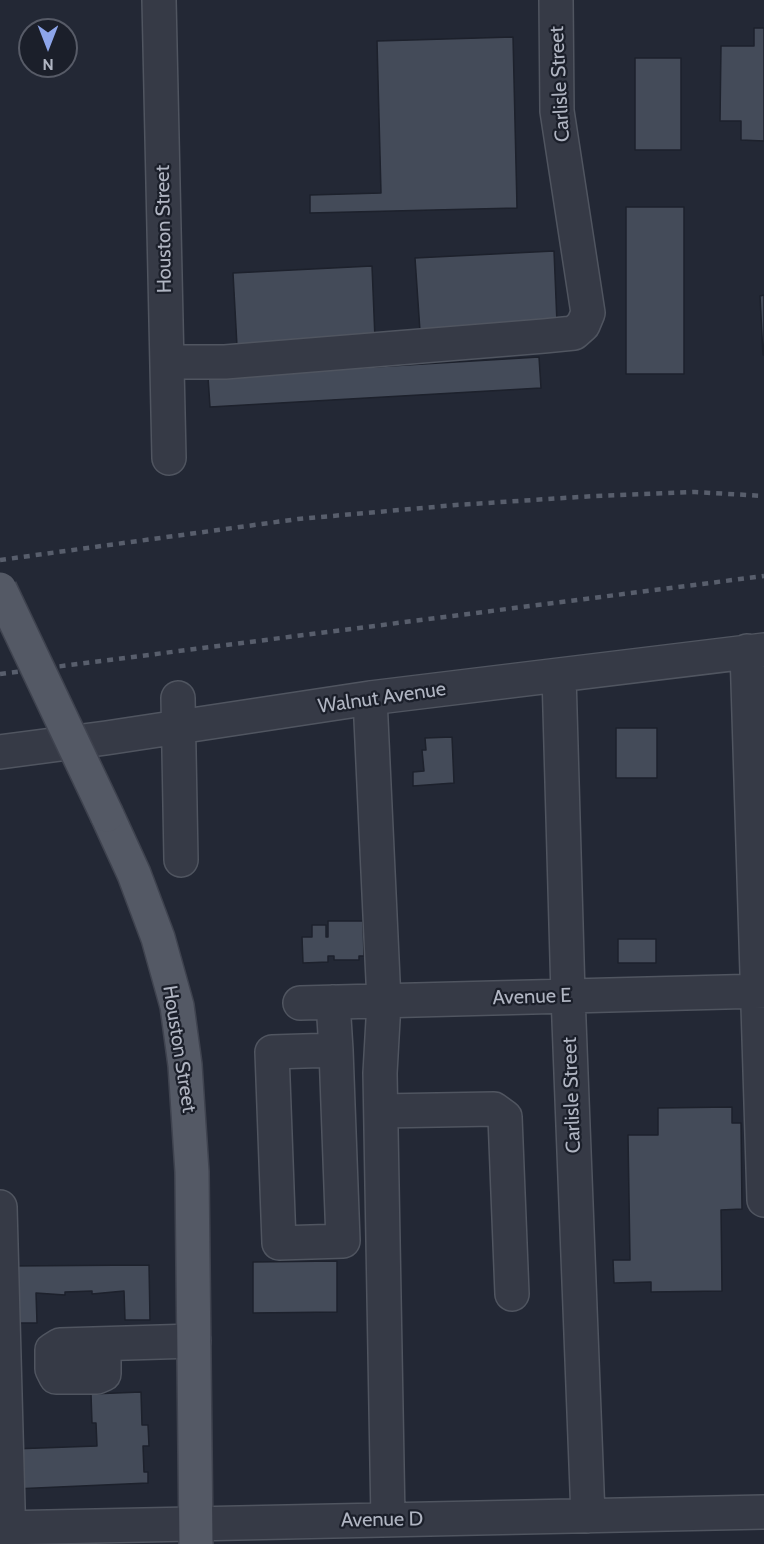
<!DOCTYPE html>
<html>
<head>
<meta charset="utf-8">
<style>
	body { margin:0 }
	#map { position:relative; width:764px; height:1544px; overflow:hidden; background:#232835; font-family:Cabin,sans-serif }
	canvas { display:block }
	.north { position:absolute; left:18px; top:18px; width:60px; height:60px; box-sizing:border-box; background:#1b1f2a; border:2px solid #575b67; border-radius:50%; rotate:180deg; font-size:16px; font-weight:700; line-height:24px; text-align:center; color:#b0b5c2 }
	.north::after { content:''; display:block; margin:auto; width:21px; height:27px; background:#8da5ea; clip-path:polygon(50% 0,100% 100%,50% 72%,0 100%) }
</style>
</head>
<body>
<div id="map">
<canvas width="764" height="1544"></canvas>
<div class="north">N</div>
</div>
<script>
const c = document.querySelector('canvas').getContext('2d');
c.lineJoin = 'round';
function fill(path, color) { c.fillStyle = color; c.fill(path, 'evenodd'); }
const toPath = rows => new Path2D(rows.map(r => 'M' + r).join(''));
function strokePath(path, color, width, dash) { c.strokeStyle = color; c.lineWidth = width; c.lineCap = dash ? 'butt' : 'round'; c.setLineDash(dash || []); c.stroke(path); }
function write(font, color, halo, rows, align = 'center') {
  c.font = font + ' Cabin,sans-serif'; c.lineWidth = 4.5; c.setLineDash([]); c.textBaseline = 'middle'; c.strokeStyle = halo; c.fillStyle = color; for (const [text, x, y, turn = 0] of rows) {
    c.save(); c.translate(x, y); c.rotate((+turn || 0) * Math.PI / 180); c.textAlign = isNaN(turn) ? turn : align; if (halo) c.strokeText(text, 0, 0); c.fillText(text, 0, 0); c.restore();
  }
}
const building = toPath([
	[754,28,764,28,764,141,741,140,741,121,720,121,721,46,754,46,754,28],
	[513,37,517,208,310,213,310,195,381,193,377,41,513,37],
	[635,58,681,58,681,150,635,150,635,58],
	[626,207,684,207,684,374,626,374,626,207],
	[554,251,557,323,420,331,415,258,554,251],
	[372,266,375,339,237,346,233,273,372,266],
	[764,295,764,355,763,355,760,296,764,295],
	[539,357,541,388,210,407,208,377,539,357],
	[616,728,657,728,657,778,616,778,616,728],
	[452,737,454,783,413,786,413,772,424,771,422,750,426,750,425,738,452,737],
	[328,921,363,921,364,956,359,956,359,960,334,960,334,956,328,956,328,962,303,963,302,937,312,937,312,925,326,925,326,937,328,937,328,921],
	[618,939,656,939,656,963,618,963,618,939],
	[732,1107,732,1123,741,1123,742,1209,721,1210,722,1291,651,1292,651,1282,614,1283,613,1260,630,1260,628,1135,658,1135,658,1108,732,1107],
	[337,1261,337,1312,253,1313,253,1262,337,1261],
	[149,1265,150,1320,125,1320,124,1291,92,1294,92,1291,65,1292,65,1295,36,1293,37,1323,9,1323,9,1266,149,1265],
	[141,1392,142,1425,148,1425,149,1446,143,1446,144,1472,148,1472,148,1483,14,1489,12,1449,97,1446,96,1423,92,1423,91,1394,141,1392]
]);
fill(building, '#444b59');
strokePath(building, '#1d212c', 1.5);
const minor = toPath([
	[159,0,169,458],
	[167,362,225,362,544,336,574,333,583,325,588,313,557,111,556,0],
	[747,651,764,1200],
	[559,675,568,995,588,1516],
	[178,698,181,860],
	[370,698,384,1002,380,1073,388,1520],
	[0,752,106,738,370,698,764,650],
	[333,1002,336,1050,343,1241,279,1243,272,1052,336,1050],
	[300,1003,764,991],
	[381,1111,494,1109,505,1117,512,1294],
	[0,1207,9,1544],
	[104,1344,104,1374,97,1377,56,1377,52,1369,52,1350,60,1345,194,1341],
	[0,1528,764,1512]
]);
const major = toPath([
	[107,815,134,874,158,938,177,1006,185,1065,192,1172,196,1544]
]);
strokePath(minor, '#505560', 36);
strokePath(major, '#3f434f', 36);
strokePath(minor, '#363a46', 33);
strokePath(major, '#545965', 33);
strokePath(toPath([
	[0,560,298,519,456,505,594,496,695,492,764,496],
	[0,674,764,576]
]), '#585e6c', 4.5, [6, 6]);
const majorBridge = toPath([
	[0,589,107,815]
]);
strokePath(majorBridge, '#3f434f', 36, []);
strokePath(majorBridge, '#545965', 33);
write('20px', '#b0b5c2', '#1b1f2a', [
	["Carlisle Street",560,84,-93],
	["Houston Street",164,229,-91],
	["Walnut Avenue",382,698,-8],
	["Avenue E",532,997,-2],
	["Houston Street",179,1049,81],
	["Carlisle Street",572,1095,-92],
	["Avenue D",382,1520,-1]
]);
</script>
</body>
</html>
